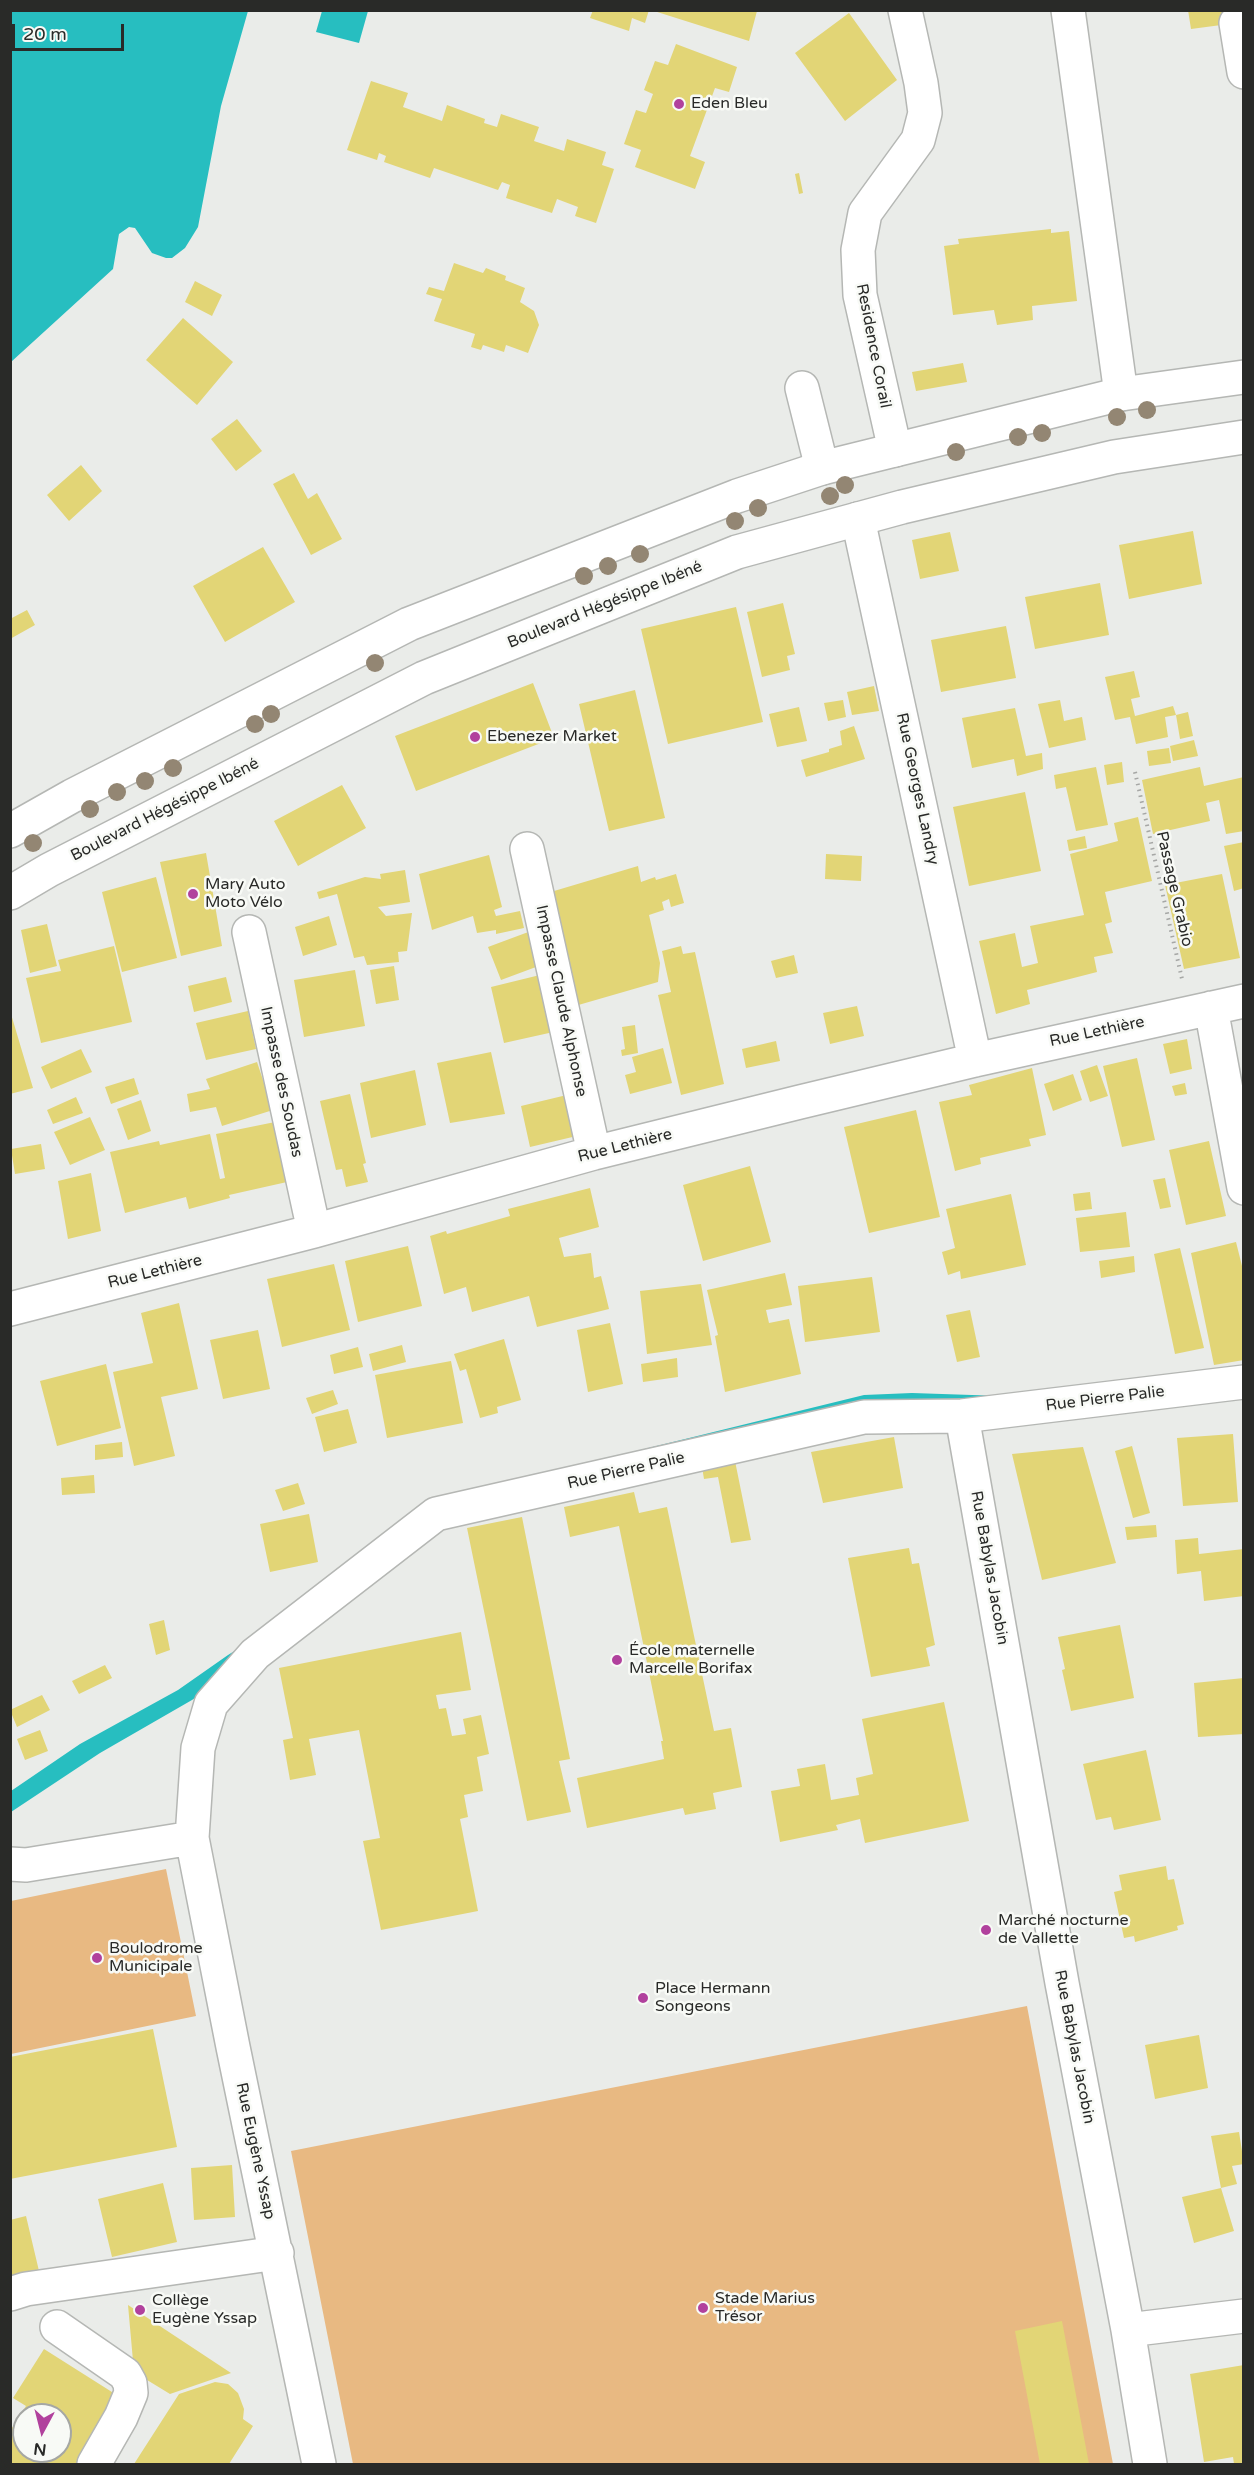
<!DOCTYPE html>
<html>
<head>
<meta charset="utf-8">
<style>
	body { margin:0 }
	#map { position:relative; width:1254px; height:2475px; overflow:hidden; background:#eaece9; font-family:"Varela Round",sans-serif }
	canvas { display:block }
	.frame { position:absolute; inset:0; border:12px solid #292a28; pointer-events:none }
	.north { position:absolute; left:12px; top:2403px; width:60px; height:60px; box-sizing:border-box; background:#f8faf6; border:2px solid #a5a7a4; border-radius:50%; rotate:187deg; font-size:16px; font-weight:700; line-height:24px; text-align:center; color:#292a28 }
	.north::after { content:''; display:block; margin:auto; width:21px; height:27px; background:#b1419d; clip-path:polygon(50% 0,100% 100%,50% 72%,0 100%) }
	.scale { position:absolute; left:12px; top:24px; width:112px; height:27px; box-sizing:border-box; border:3px solid #292a28; border-top:0; padding-left:8px; font-size:18px; line-height:21px; white-space:nowrap; color:#292a28; -webkit-text-stroke:4px #f8faf6; paint-order:stroke }
</style>
</head>
<body>
<div id="map">
<canvas width="1254" height="2475"></canvas>
<div class="frame"></div>
<div class="north">N</div>
<div class="scale">20 m</div>
</div>
<script>
const c = document.querySelector('canvas').getContext('2d');
c.lineJoin = 'round';
function fill(path, color) { c.fillStyle = color; c.fill(path, 'evenodd'); }
const toPath = rows => new Path2D(rows.map(r => 'M' + r).join(''));
function strokePath(path, color, width, dash) { c.strokeStyle = color; c.lineWidth = width; c.lineCap = dash ? 'butt' : 'round'; c.setLineDash(dash || []); c.stroke(path); }
function write(font, color, halo, rows, align = 'center') {
  c.font = font + ' "Varela Round",sans-serif'; c.lineWidth = 5; c.setLineDash([]); c.textBaseline = 'middle'; c.strokeStyle = halo; c.fillStyle = color; for (const [text, x, y, turn = 0] of rows) {
    c.save(); c.translate(x, y); c.rotate((+turn || 0) * Math.PI / 180); c.textAlign = isNaN(turn) ? turn : align; if (halo) c.strokeText(text, 0, 0); c.fillText(text, 0, 0); c.restore();
  }
}
fill(toPath([
	[166,1869,196,2016,11,2054,11,1901],
	[1027,2006,1113,2464,353,2464,291,2151]
]), '#e8b982');
fill(toPath([
	[11,10,248,11,221,106,198,227,185,248,172,258,166,258,152,253,135,228,129,227,119,234,113,269,11,362],
	[322,11,368,11,359,43,316,32],
	[1243,1384,1243,1399,887,1410,458,1516,192,1700,100,1753,11,1812,11,1791,80,1744,178,1690,228,1655,502,1484,864,1395,912,1393,1002,1396]
]), '#27bec0');
fill(toPath([
	[593,10,649,10,645,23,632,18,629,31,590,18],
	[755,10,757,11,749,41,654,11],
	[1188,10,1244,10,1244,22,1191,29],
	[849,13,897,80,845,121,795,53],
	[676,44,737,67,729,92,715,88,690,156,705,162,695,189,635,167,641,150,624,144,636,110,646,113,653,94,644,90,655,61,668,65],
	[371,81,408,93,403,107,442,121,447,105,485,119,484,123,497,127,501,114,539,127,534,141,564,151,567,139,606,152,602,165,614,169,596,223,575,216,578,207,557,199,552,213,506,198,510,185,502,182,498,190,434,168,430,178,384,162,386,156,379,153,377,160,347,150],
	[799,173,803,193,799,194,795,174],
	[1051,229,1051,233,1069,231,1077,301,1032,306,1033,320,997,325,994,310,953,315,944,246,959,244,958,239],
	[454,263,483,273,486,268,506,276,505,280,525,288,520,302,534,311,539,325,528,353,506,345,504,352,483,345,481,350,471,347,475,334,434,321,442,299,426,294,429,287,444,291],
	[195,281,222,295,212,316,185,302],
	[183,318,233,362,197,405,146,360],
	[963,363,967,382,916,391,912,372],
	[237,419,262,451,236,471,211,439],
	[81,465,102,491,69,521,47,495],
	[294,473,308,499,317,493,342,539,311,555,273,484],
	[1193,531,1202,584,1129,599,1119,545],
	[950,532,959,571,920,579,912,540],
	[263,547,295,602,225,642,193,586],
	[1100,583,1109,635,1035,649,1025,597],
	[783,603,795,654,787,656,790,670,762,677,747,612],
	[736,607,763,722,668,744,641,629],
	[27,610,35,625,10,639,10,619],
	[1006,626,1016,678,941,692,931,640],
	[1134,671,1140,697,1131,699,1135,716,1173,706,1176,715,1165,717,1168,737,1136,744,1130,717,1115,720,1105,677],
	[533,683,554,738,416,791,395,736],
	[874,686,879,711,852,715,847,692],
	[635,690,665,818,609,831,579,704],
	[843,700,846,717,828,721,824,703],
	[1060,700,1064,721,1082,717,1086,740,1049,748,1038,704],
	[799,707,807,741,777,747,769,714],
	[1015,708,1026,756,1042,753,1043,769,1017,776,1014,759,972,768,962,718],
	[1188,712,1193,736,1180,739,1176,715],
	[854,726,865,759,806,777,801,760,829,752,829,749,842,745,840,731],
	[1194,740,1198,756,1173,761,1170,746],
	[1169,748,1171,763,1149,766,1147,751],
	[1122,762,1124,782,1107,785,1104,765],
	[1096,767,1108,825,1076,831,1066,787,1056,789,1054,775],
	[1200,767,1204,786,1244,777,1244,831,1226,834,1219,800,1206,803,1210,821,1153,834,1142,780],
	[342,785,366,828,298,866,274,821],
	[1025,792,1041,871,969,886,953,807],
	[1138,817,1152,881,1105,892,1112,922,1105,924,1113,953,1094,957,1097,972,1027,990,1030,1004,996,1014,979,941,1015,933,1022,967,1038,963,1030,926,1084,915,1070,854,1118,841,1114,823],
	[1085,836,1087,848,1069,851,1067,840],
	[1244,842,1244,888,1234,891,1224,846],
	[206,853,222,946,181,956,160,862],
	[826,854,862,856,861,881,825,879],
	[489,855,502,907,494,910,496,916,520,911,524,928,496,934,496,930,477,933,473,916,432,930,419,874],
	[638,866,641,882,655,877,656,880,676,874,684,903,671,907,669,899,662,902,664,910,649,915,660,963,658,982,568,1008,544,894],
	[405,870,410,902,378,907,386,916,412,913,407,951,398,952,399,962,367,965,364,956,354,958,337,894,319,899,317,892,365,877,381,879,380,874],
	[1222,874,1240,958,1184,969,1165,885],
	[156,877,177,958,122,972,102,892],
	[329,916,337,945,303,956,295,927],
	[47,924,57,966,30,973,21,930],
	[531,931,544,964,501,980,488,947],
	[114,946,132,1022,41,1043,26,978,61,971,58,960],
	[681,946,683,954,695,952,724,1084,681,1095,658,995,671,992,662,951],
	[794,955,798,973,776,978,771,961],
	[394,966,399,1000,376,1004,370,970],
	[355,970,365,1026,304,1037,294,980],
	[544,974,558,1031,504,1043,491,987],
	[226,977,232,1002,194,1012,188,986],
	[857,1006,864,1036,830,1044,823,1013],
	[248,1011,256,1049,206,1060,196,1023],
	[11,1014,33,1088,10,1094,10,1015],
	[635,1025,638,1053,622,1056,621,1050,625,1049,622,1027],
	[1187,1039,1192,1069,1170,1074,1163,1044],
	[776,1041,780,1061,746,1068,742,1049],
	[663,1048,672,1083,630,1094,625,1075,636,1072,632,1057],
	[81,1049,92,1072,51,1089,41,1067],
	[491,1052,505,1114,450,1123,437,1063],
	[1137,1058,1155,1140,1122,1147,1103,1066],
	[257,1062,273,1110,222,1126,216,1107,190,1112,187,1094,210,1089,206,1079],
	[1097,1065,1108,1096,1090,1102,1080,1071],
	[1032,1068,1046,1135,1029,1139,1031,1146,980,1158,981,1164,955,1171,939,1102,972,1095,969,1085],
	[415,1070,426,1125,371,1138,360,1083],
	[1073,1074,1082,1100,1053,1111,1044,1084],
	[134,1078,139,1094,111,1104,105,1087],
	[1185,1083,1187,1094,1175,1096,1172,1086],
	[350,1094,366,1163,363,1164,368,1182,346,1187,342,1169,336,1170,320,1101],
	[571,1094,581,1135,530,1147,521,1106],
	[76,1097,83,1113,53,1124,47,1110],
	[141,1100,151,1131,128,1140,117,1109],
	[916,1110,940,1217,869,1233,844,1127],
	[90,1117,105,1150,70,1165,54,1132],
	[275,1122,287,1182,229,1195,230,1198,189,1209,186,1197,125,1213,110,1152,159,1141,160,1145,210,1134,220,1179,225,1178,216,1134],
	[1209,1141,1226,1216,1186,1225,1169,1150],
	[41,1144,45,1169,15,1174,11,1149],
	[750,1166,771,1242,703,1261,683,1185],
	[91,1173,101,1231,68,1239,58,1181],
	[1165,1178,1171,1207,1160,1209,1153,1180],
	[590,1188,599,1227,559,1238,564,1257,591,1253,594,1278,601,1276,609,1309,537,1327,529,1296,472,1312,466,1287,444,1294,430,1236,446,1231,447,1234,510,1216,508,1209],
	[1090,1192,1092,1209,1075,1211,1073,1194],
	[1011,1194,1026,1265,961,1279,960,1271,948,1275,942,1252,955,1248,946,1209],
	[1126,1212,1130,1247,1080,1252,1076,1218],
	[1236,1242,1244,1274,1244,1360,1214,1365,1191,1253],
	[408,1246,422,1306,358,1322,345,1261],
	[1180,1248,1204,1348,1175,1354,1154,1254],
	[1134,1256,1135,1272,1101,1278,1099,1261],
	[334,1264,350,1330,282,1347,267,1279],
	[785,1273,792,1305,766,1310,769,1323,789,1319,801,1374,725,1392,715,1336,718,1335,707,1290],
	[872,1277,880,1332,805,1342,798,1286],
	[701,1284,712,1345,647,1354,640,1291],
	[179,1303,198,1389,161,1397,175,1456,134,1466,113,1372,153,1363,141,1313],
	[970,1310,980,1357,957,1362,946,1315],
	[610,1323,623,1384,588,1392,577,1330],
	[258,1330,270,1389,223,1399,210,1340],
	[504,1339,521,1400,497,1407,498,1413,480,1418,466,1369,460,1371,454,1354],
	[402,1345,406,1362,373,1371,369,1354],
	[358,1347,363,1367,334,1374,330,1355],
	[677,1358,678,1377,643,1382,641,1364],
	[451,1361,463,1423,387,1438,375,1375],
	[106,1364,121,1428,57,1446,40,1381],
	[333,1390,338,1404,312,1414,306,1398],
	[348,1409,357,1443,324,1452,315,1417],
	[1233,1434,1238,1502,1183,1506,1177,1438],
	[894,1437,903,1488,823,1503,811,1452],
	[122,1442,123,1457,95,1460,95,1445],
	[1132,1446,1150,1513,1133,1518,1115,1451],
	[1083,1447,1116,1563,1042,1580,1012,1454],
	[735,1461,751,1540,731,1543,718,1477,704,1479,702,1467],
	[94,1475,95,1493,62,1495,61,1478],
	[298,1483,305,1504,283,1511,275,1490],
	[634,1492,639,1513,667,1507,714,1731,731,1728,742,1787,713,1793,716,1809,685,1815,683,1808,587,1828,577,1778,664,1759,661,1741,663,1741,619,1526,570,1537,564,1507],
	[309,1514,318,1562,270,1572,260,1524],
	[522,1517,570,1759,559,1761,571,1812,527,1821,467,1528],
	[1156,1525,1157,1537,1127,1540,1125,1527],
	[1198,1538,1199,1554,1244,1549,1244,1596,1204,1601,1201,1571,1177,1574,1175,1540],
	[909,1548,912,1564,919,1563,935,1645,926,1648,930,1666,871,1677,848,1558],
	[164,1620,170,1650,156,1655,149,1624],
	[1120,1625,1134,1698,1071,1711,1062,1670,1065,1669,1058,1637],
	[461,1632,471,1690,436,1695,439,1709,446,1708,452,1736,466,1734,463,1719,481,1715,489,1754,477,1757,483,1791,464,1795,468,1817,460,1819,478,1911,381,1930,363,1841,380,1838,359,1730,309,1739,316,1775,290,1780,283,1740,293,1738,279,1668],
	[105,1665,112,1678,79,1694,72,1681],
	[1244,1678,1244,1734,1198,1737,1194,1683],
	[42,1695,50,1710,17,1727,10,1710],
	[944,1702,969,1821,865,1843,860,1819,836,1825,838,1830,780,1842,771,1791,800,1786,797,1769,825,1764,831,1800,859,1795,856,1778,873,1774,862,1719],
	[40,1730,48,1751,25,1760,17,1739],
	[1146,1750,1161,1820,1114,1830,1111,1817,1096,1820,1083,1764],
	[1166,1866,1168,1880,1174,1879,1184,1924,1177,1926,1178,1930,1135,1942,1134,1936,1124,1938,1114,1892,1122,1890,1119,1875],
	[153,2029,177,2147,10,2179,10,2057],
	[1199,2035,1208,2088,1155,2099,1145,2045],
	[1239,2132,1244,2164,1232,2166,1237,2184,1221,2188,1234,2231,1194,2243,1182,2197,1221,2188,1211,2136],
	[232,2165,235,2217,194,2220,191,2168],
	[163,2183,177,2242,112,2257,98,2199],
	[26,2216,39,2271,10,2278,10,2220],
	[128,2305,231,2373,170,2394,134,2372],
	[1062,2321,1089,2464,1040,2464,1015,2331],
	[44,2349,123,2399,82,2464,10,2464,10,2431,26,2406,13,2398],
	[24,2415,60,2415,60,2451,24,2451],
	[1244,2365,1244,2464,1234,2464,1233,2457,1204,2462,1190,2374],
	[215,2382,228,2384,238,2393,244,2409,243,2419,253,2426,229,2464,134,2464,179,2394]
]), '#e2d576');
const minor = toPath([
	[1068,10,1121,394],
	[1236,23,1244,72],
	[802,388,822,468],
	[895,450,860,295,858,250,865,213,918,140,925,113,921,83,905,10],
	[858,519,975,1060],
	[527,849,594,1153],
	[249,932,314,1231],
	[1211,1008,1244,1188],
	[10,1309,314,1231,594,1153,800,1102,975,1060,1244,1001],
	[962,1416,1062,1983,1128,2330,1150,2464],
	[10,1864,26,1865,192,1838],
	[10,2294,26,2289,277,2253],
	[57,2327,125,2374,130,2383,131,2393,121,2417,94,2464],
	[1128,2330,1244,2316],
	[319,2464,233,2047,192,1838,198,1748,211,1704,255,1654,436,1514,864,1417,962,1416,1244,1382]
]);
const major = toPath([
	[10,831,72,796,409,624,737,496,822,468,1121,394,1244,377],
	[10,893,49,870,424,678,737,552,902,507,1114,457,1244,437]
]);
strokePath(minor, '#b5b7b4', 36);
strokePath(major, '#b5b7b4', 36);
strokePath(toPath([
	[1135,772,1182,979]
]), '#a6a7a5', 4, [1.5, 4.5]);
strokePath(minor, '#fff', 33);
strokePath(major, '#fff', 33);
c.fillStyle = '#938673';
for (const [x, y] of [
	[1147,410],
	[1117,417],
	[1042,433],
	[1018,437],
	[956,452],
	[845,485],
	[830,496],
	[758,508],
	[735,521],
	[640,554],
	[608,566],
	[584,576],
	[375,663],
	[271,714],
	[255,724],
	[173,768],
	[145,781],
	[117,792],
	[90,809],
	[33,843]
]) { c.beginPath(); c.arc(x, y, 9, 0, 2 * Math.PI); c.fill(); }
for (const [x, y, r, color] of [
	[679,104,6,"#b1419d"],
	[475,737,6,"#b1419d"],
	[193,894,6,"#b1419d"],
	[617,1660,6,"#b1419d"],
	[986,1930,6,"#b1419d"],
	[97,1958,6,"#b1419d"],
	[643,1998,6,"#b1419d"],
	[703,2308,6,"#b1419d"],
	[140,2310,6,"#b1419d"]
]) { const dot = new Path2D(); dot.arc(x, y, r, 0, 2 * Math.PI); c.fillStyle = color; c.fill(dot); strokePath(dot, '#f8faf6', 2); }
write('16px', '#292a28', '#f8faf6', [
	["Eden Bleu",691,104],
	["Ebenezer Market",487,737],
	["Mary Auto",205,885],
	["Moto Vélo",205,903],
	["École maternelle",629,1651],
	["Marcelle Borifax",629,1669],
	["Marché nocturne",998,1921],
	["de Vallette",998,1939],
	["Boulodrome",109,1949],
	["Municipale",109,1967],
	["Place Hermann",655,1989],
	["Songeons",655,2007],
	["Stade Marius",715,2299],
	["Trésor",715,2317],
	["Collège",152,2301],
	["Eugène Yssap",152,2319]
], 'left');
write('16px', '#292a28', '#f8faf6', [
	["Residence Corail",873,346,79],
	["Boulevard Hégésippe Ibéné",605,605,-22],
	["Rue Georges Landry",917,789,78],
	["Boulevard Hégésippe Ibéné",165,810,-27],
	["Passage Grabio",1174,889,77],
	["Impasse Claude Alphonse",561,1001,78],
	["Rue Lethière",1097,1032,-12],
	["Impasse des Soudas",281,1082,78],
	["Rue Lethière",625,1146,-14],
	["Rue Lethière",155,1272,-14],
	["Rue Pierre Palie",1105,1399,-7],
	["Rue Pierre Palie",626,1471,-13],
	["Rue Babylas Jacobin",989,1568,80],
	["Rue Babylas Jacobin",1074,2047,79],
	["Rue Eugène Yssap",255,2151,78]
]);
</script>
</body>
</html>
